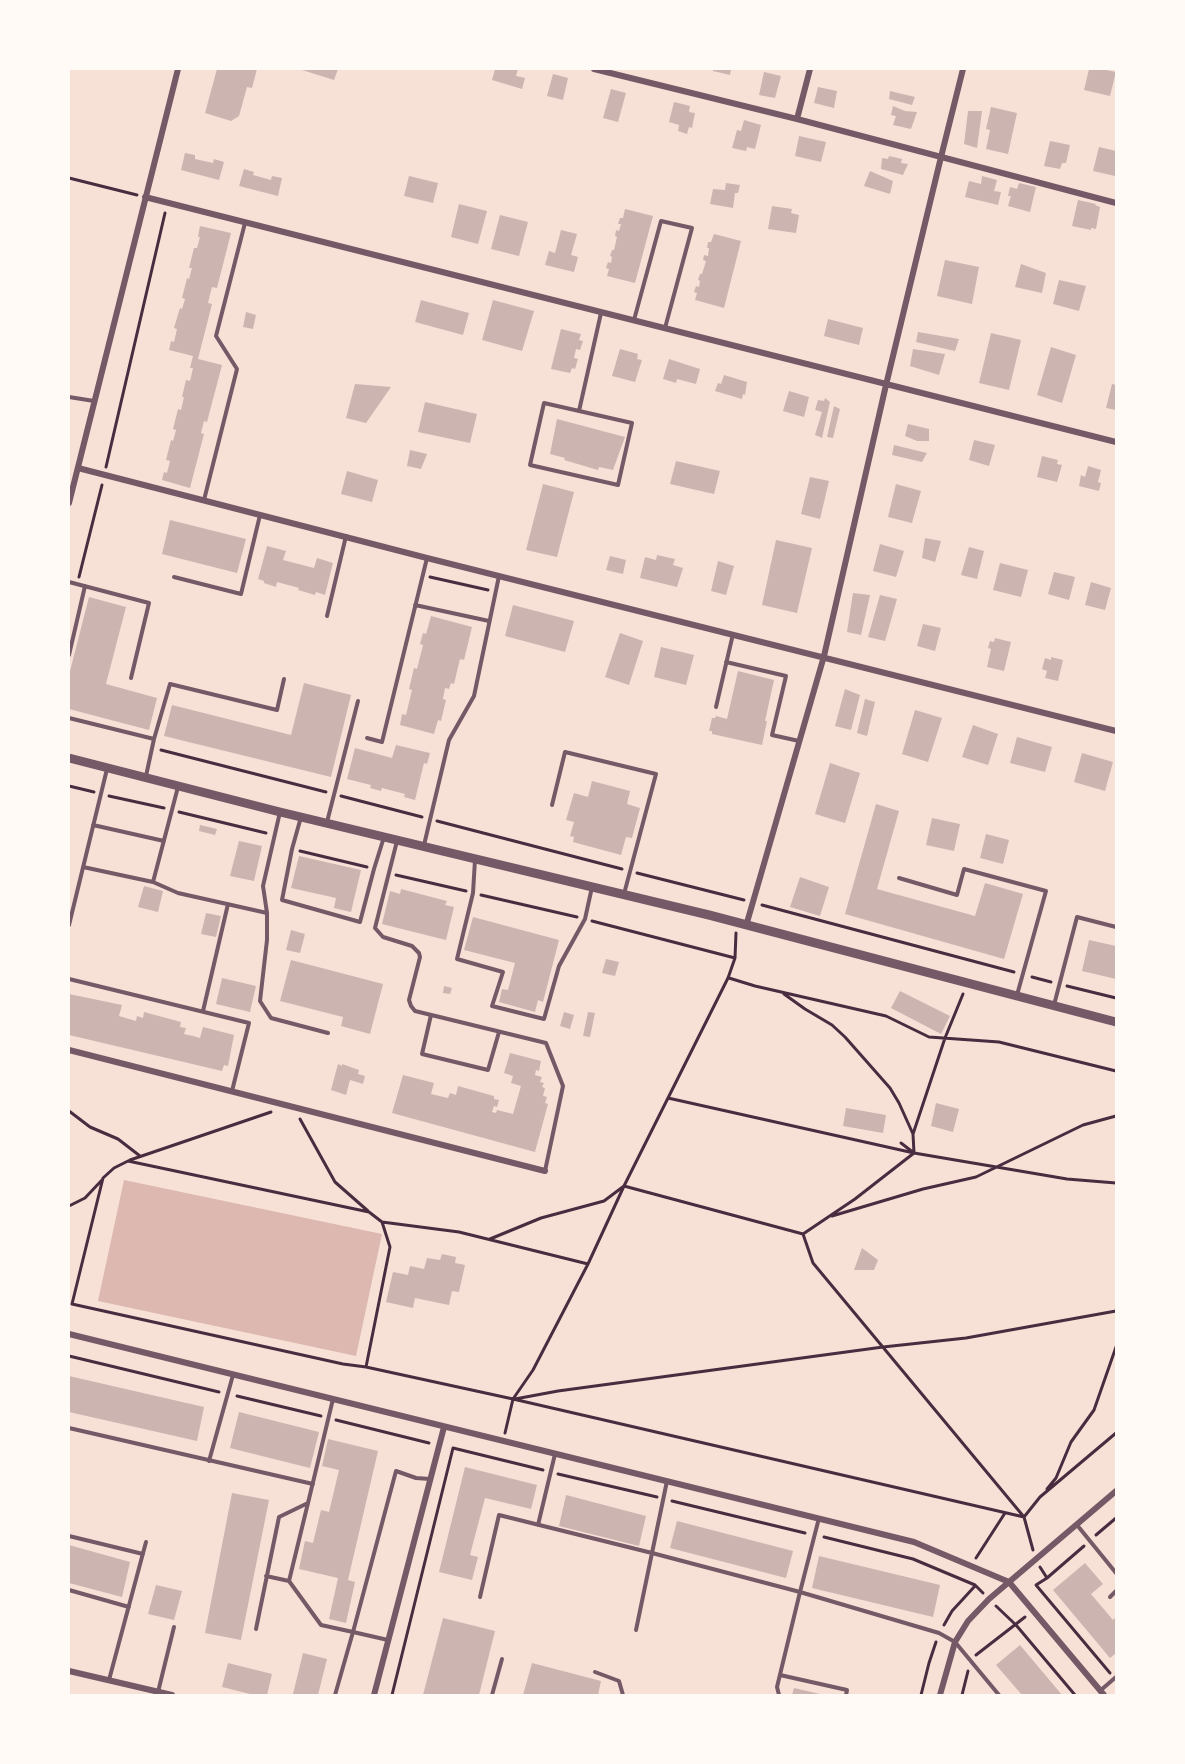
<!DOCTYPE html>
<html>
<head>
<meta charset="utf-8">
<style>
	body { margin:0 }
	#map { position:relative; width:1185px; height:1764px; overflow:hidden; background:#f7e1d7; font-family:"Noto Serif",serif }
	canvas { display:block }
	.frame { position:absolute; inset:0; border:70px solid #fffaf5; pointer-events:none }
</style>
</head>
<body>
<div id="map">
<canvas width="1185" height="1764"></canvas>
<div class="frame"></div>
</div>
<script>
const c = document.querySelector('canvas').getContext('2d');
c.lineJoin = 'round';
function fill(path, color) { c.fillStyle = color; c.fill(path, 'evenodd'); }
const toPath = rows => new Path2D(rows.map(r => 'M' + r).join(''));
function strokePath(path, color, width, dash) { c.strokeStyle = color; c.lineWidth = width; c.lineCap = dash ? 'butt' : 'round'; c.setLineDash(dash || []); c.stroke(path); }
fill(toPath([
	[124,1180,382,1234,356,1356,98,1301]
]), '#dcb8b0');
fill(toPath([
	[217,69,257,69,252,88,247,87,239,116,231,121,205,113],
	[299,69,338,69,334,80],
	[495,69,518,69,516,76,525,78,522,89,492,80],
	[713,69,731,69,730,75,713,71],
	[1089,69,1101,69,1116,72,1110,96,1084,90],
	[764,72,781,76,775,98,759,95],
	[553,74,568,78,563,100,547,96],
	[818,87,837,91,834,108,814,103],
	[611,89,626,93,618,122,603,118],
	[890,91,915,97,912,105,889,99],
	[674,102,690,106,689,112,695,113,692,128,689,127,687,134,678,131,679,125,669,122],
	[893,106,905,111,917,112,911,129,893,125,896,116,891,115],
	[991,107,1017,113,1008,154,986,149,990,130,986,129],
	[968,111,982,111,977,148,964,144],
	[744,120,761,125,755,149,747,147,746,151,732,148,737,130,741,131],
	[799,136,826,142,821,162,795,156],
	[1050,141,1070,145,1066,163,1062,163,1060,169,1044,166],
	[1099,147,1116,151,1115,176,1093,171],
	[185,153,195,155,195,159,213,163,214,159,224,162,219,180,181,170],
	[889,156,902,159,901,163,908,164,903,175,881,169,882,158,888,159],
	[244,169,254,172,253,175,271,180,272,176,282,178,278,196,239,186],
	[870,171,893,181,890,194,864,186],
	[409,176,438,183,433,203,404,196],
	[982,176,997,180,994,191,1001,192,998,205,965,197,969,181,981,184],
	[726,183,740,185,738,193,735,193,733,208,710,204,713,189,725,190],
	[1019,183,1036,187,1030,212,1008,206,1011,196,1008,196,1010,187,1017,189],
	[1078,200,1096,204,1095,205,1100,207,1096,229,1091,228,1091,230,1072,226],
	[459,204,487,211,478,244,451,237],
	[772,206,792,209,791,213,799,215,796,233,768,229],
	[625,209,653,216,635,283,607,276,609,269,606,268,608,262,611,263,612,257,610,256,612,250,614,250,617,237,615,236,616,230,619,231,621,224,618,224,620,218,623,218],
	[500,215,528,222,519,256,491,249],
	[200,226,231,233,217,288,212,287,208,303,212,304,198,359,222,365,207,422,204,421,201,433,204,434,190,488,162,480,164,472,167,473,170,461,166,460,171,440,173,441,176,430,173,429,178,409,181,410,184,397,182,397,186,380,190,381,193,368,190,368,193,356,169,350,171,341,174,342,177,329,174,328,180,308,182,309,185,299,182,298,187,278,189,279,192,268,189,268,194,248,197,248,200,237,198,237],
	[561,230,577,234,571,255,578,257,574,272,545,265,549,251,555,253],
	[714,234,741,241,724,308,695,300,697,293,694,292,696,286,699,287,700,281,698,280,700,274,702,274,706,261,703,260,704,255,708,256,709,248,707,248,708,242,711,242],
	[945,260,979,267,972,304,937,296],
	[1021,264,1046,273,1042,293,1015,287],
	[1059,280,1086,286,1079,311,1053,304],
	[421,300,469,313,463,335,415,322],
	[493,300,534,311,522,351,482,340],
	[246,312,256,315,253,329,243,327],
	[828,319,863,328,859,345,824,336],
	[561,329,581,334,579,340,583,341,580,350,576,349,574,358,578,359,575,369,572,368,570,373,551,369],
	[918,332,959,339,955,351,916,342],
	[991,333,1021,340,1009,390,979,383],
	[1051,347,1076,355,1062,403,1037,395],
	[620,349,638,354,637,359,642,360,635,382,612,376],
	[913,349,945,354,939,375,910,366],
	[669,359,700,369,696,384,677,379,676,383,663,379],
	[724,375,747,382,745,395,743,394,742,399,715,391,718,383,721,384],
	[355,384,391,387,366,423,346,418],
	[1112,384,1116,385,1116,410,1106,408],
	[789,391,809,397,804,417,783,411],
	[825,398,830,402,822,438,815,435,822,412,815,410,818,400,824,401],
	[425,402,477,414,470,443,418,432],
	[834,406,840,409,833,438,827,437],
	[557,419,625,437,613,470,599,467,598,470,564,460,565,458,550,454],
	[908,424,929,429,929,441,917,441,905,436],
	[974,440,995,445,989,466,969,460],
	[894,445,927,453,922,462,892,455],
	[410,450,427,454,421,469,407,466],
	[1042,456,1058,460,1057,464,1062,465,1057,482,1037,477],
	[676,461,720,471,714,494,670,484],
	[1088,466,1101,470,1098,482,1101,483,1099,491,1079,486,1081,475,1085,477],
	[347,471,378,480,372,502,341,494],
	[810,477,829,481,820,519,801,514],
	[543,484,574,492,557,557,526,550],
	[896,484,921,491,912,523,888,517],
	[170,520,246,539,237,573,162,554],
	[925,538,941,541,935,562,922,558],
	[776,540,812,548,797,613,762,605],
	[880,544,904,551,896,577,873,571],
	[267,546,286,551,283,560,314,568,317,558,333,563,325,595,316,592,315,595,298,590,299,588,277,582,276,587,264,583,264,581,258,579],
	[969,547,984,551,977,579,961,575],
	[657,555,675,559,673,565,683,568,677,587,640,578,645,557,656,560],
	[610,556,626,560,623,574,606,570],
	[718,561,734,566,726,595,711,591],
	[1000,563,1028,570,1021,597,993,590],
	[1054,572,1075,577,1069,600,1048,594],
	[1091,582,1111,588,1105,610,1085,605],
	[853,593,870,595,861,635,847,632],
	[880,595,897,599,885,641,868,637],
	[89,597,126,607,106,684,157,698,149,730,69,709,69,675],
	[513,605,574,621,565,652,505,636],
	[431,616,472,627,464,660,460,659,454,684,451,683,449,689,445,688,443,699,446,700,441,721,438,720,434,734,400,725,402,714,406,715,412,690,409,689,414,668,417,669,423,645,420,644,423,633,426,634],
	[923,624,941,628,935,651,917,646],
	[620,633,643,641,629,685,605,677],
	[995,638,1011,642,1004,671,987,667,991,649,988,648,990,641,994,642],
	[661,647,694,655,686,685,654,677],
	[1051,657,1063,660,1058,681,1045,678,1047,671,1042,669,1045,658,1051,660],
	[738,671,774,680,765,721,767,721,762,745,712,734,712,731,709,731,712,718,715,718,716,716,727,719],
	[304,683,351,695,331,777,164,736,172,705,291,735],
	[845,689,860,695,851,730,835,726],
	[865,699,875,702,867,736,857,733],
	[915,710,942,718,928,762,902,754],
	[973,725,998,734,988,765,962,757],
	[1017,737,1052,747,1045,772,1010,763],
	[396,745,430,753,427,764,424,763,415,800,404,797,405,794,382,788,381,791,370,788,371,785,347,779,355,748,392,758],
	[1082,753,1113,762,1105,791,1074,782],
	[830,763,860,773,845,823,815,814],
	[592,781,630,791,627,804,640,808,632,838,626,837,621,855,573,842,574,837,570,836,574,822,566,820,574,793,588,797],
	[876,804,899,811,877,889,975,916,985,883,1023,894,1004,959,845,914],
	[932,818,960,824,954,851,926,845],
	[200,825,217,829,215,835,199,831],
	[986,834,1009,840,1003,864,980,858],
	[239,841,262,846,254,881,230,876],
	[299,856,361,870,351,912,334,908,336,898,291,888],
	[800,877,829,887,820,916,790,907],
	[144,886,163,891,158,912,138,907],
	[401,889,447,901,445,905,454,907,446,940,382,924,390,891,400,894],
	[206,913,221,916,216,937,201,934],
	[473,917,559,940,543,1002,538,1000,535,1012,499,1002,502,989,508,990,515,963,464,950],
	[291,930,305,934,300,953,286,950],
	[1089,940,1116,946,1116,979,1082,971],
	[606,959,619,962,615,976,602,973],
	[291,960,383,984,370,1034,341,1026,343,1017,280,1001],
	[222,978,256,986,250,1012,216,1004],
	[444,986,452,988,450,994,443,993],
	[900,991,950,1016,941,1034,891,1008],
	[69,994,122,1005,119,1016,136,1021,137,1016,143,1018,144,1012,181,1022,180,1027,186,1028,184,1034,193,1036,200,1038,203,1027,234,1035,228,1066,224,1065,222,1071,69,1035],
	[564,1012,574,1015,570,1029,560,1026],
	[588,1012,595,1013,590,1037,583,1036],
	[510,1053,541,1061,539,1071,536,1070,535,1075,542,1077,540,1082,544,1083,542,1087,545,1088,543,1096,547,1097,545,1103,548,1104,535,1152,392,1113,403,1075,434,1083,431,1094,448,1098,450,1093,456,1095,458,1086,494,1096,494,1099,499,1100,497,1107,494,1106,492,1112,496,1113,497,1110,513,1114,521,1086,511,1083,513,1076,504,1073],
	[338,1064,342,1066,342,1064,359,1070,358,1074,365,1076,363,1084,350,1080,346,1095,331,1090],
	[936,1103,959,1109,953,1132,931,1126],
	[846,1108,886,1115,883,1133,843,1126],
	[862,1248,878,1260,874,1270,854,1270],
	[442,1254,456,1257,455,1263,465,1265,459,1292,452,1291,449,1305,415,1298,413,1308,386,1302,393,1272,408,1275,410,1266,424,1269,427,1258,440,1260],
	[69,1376,204,1407,197,1441,69,1412],
	[239,1412,319,1432,310,1468,230,1448],
	[328,1439,378,1451,348,1580,355,1582,346,1623,329,1619,338,1578,299,1569,305,1541,313,1543,321,1510,329,1512,339,1470,322,1466],
	[465,1467,537,1485,531,1509,485,1498,470,1555,478,1557,472,1580,439,1572],
	[232,1493,269,1500,241,1640,205,1633],
	[566,1495,646,1516,639,1546,559,1526],
	[677,1521,793,1551,786,1578,670,1548],
	[69,1545,130,1562,122,1597,69,1583],
	[819,1556,940,1585,933,1617,812,1588],
	[1085,1563,1103,1584,1091,1594,1113,1620,1116,1617,1116,1653,1110,1658,1053,1590],
	[156,1585,182,1591,174,1620,148,1614],
	[443,1618,495,1631,479,1695,423,1695],
	[1020,1645,1062,1695,1022,1695,996,1665],
	[303,1653,327,1659,318,1695,293,1694],
	[228,1663,272,1674,267,1695,254,1695,222,1687],
	[532,1663,601,1681,598,1695,523,1695],
	[794,1688,820,1694,820,1695,792,1695]
]), '#ccb4b1');
strokePath(toPath([
	[69,178,137,195],
	[106,467,165,213],
	[79,577,102,485],
	[430,577,488,590],
	[161,750,326,792],
	[69,786,94,792],
	[109,796,164,808],
	[341,796,422,817],
	[179,812,266,833],
	[437,821,622,869],
	[300,851,367,867],
	[637,873,744,900],
	[396,875,466,891],
	[481,895,577,917],
	[762,905,1014,972],
	[592,921,735,958],
	[1032,977,1051,982],
	[729,978,755,986,886,1016,929,1037,999,1042,1116,1071],
	[1067,986,1116,998],
	[784,994,805,1009,832,1025,845,1037,890,1088,899,1103,913,1134,914,1153],
	[668,1098,914,1153,1067,1179,1116,1183],
	[69,1111,90,1127,118,1139,140,1156],
	[300,1119,335,1182,368,1211],
	[913,1134,945,1038,963,994],
	[130,1160,271,1112],
	[69,1206,85,1198,102,1180],
	[832,1216,923,1189,976,1177,1083,1125,1116,1116],
	[382,1222,459,1232,588,1264],
	[803,1234,813,1263,1024,1517,1040,1497,1116,1433],
	[490,1239,541,1218,604,1201,624,1186,803,1234,855,1199,914,1153,901,1143],
	[69,1356,219,1392],
	[366,1367,343,1364,72,1304,103,1178,114,1168,128,1161,369,1212,382,1222,390,1247,366,1367,513,1399,1024,1517,1033,1550],
	[237,1396,321,1416],
	[515,1399,558,1391,883,1347,966,1338,1116,1311],
	[336,1420,429,1443],
	[505,1433,513,1399,533,1370,588,1264,624,1186,728,978,735,958,736,933],
	[558,1474,657,1497],
	[1047,1489,1056,1478,1071,1442,1094,1410,1116,1347],
	[672,1501,805,1533],
	[1096,1535,1116,1518],
	[824,1537,913,1559,975,1585,983,1593],
	[976,1558,1005,1513],
	[1040,1567,1047,1578,1036,1585,1110,1673],
	[1047,1578,1084,1546],
	[996,1606,1016,1625,1075,1695],
	[944,1625,952,1611,975,1586],
	[976,1655,1025,1617],
	[392,1695,453,1448,543,1470],
	[921,1695,929,1663,936,1642],
	[962,1695,968,1671]
]), '#4a2c40', 3);
strokePath(toPath([
	[634,320,661,221,692,228,665,328],
	[69,397,94,401],
	[544,403,632,423,618,485,530,465,544,403],
	[579,411,601,313],
	[204,500,237,369,216,336,245,223],
	[174,577,241,594,260,515],
	[69,582,149,603,131,678],
	[415,605,489,621],
	[327,616,346,536],
	[69,655,85,586],
	[726,662,786,676,772,735,799,741],
	[716,707,733,634],
	[69,718,154,739,170,684,277,710,284,679],
	[367,738,382,742,427,558],
	[146,776,154,739],
	[552,805,565,752,656,774,624,894],
	[280,812,263,886,267,913,267,940,260,1001,271,1018,328,1033],
	[301,817,292,849,282,900,360,922,374,869,384,837],
	[327,822,358,701],
	[93,825,164,841],
	[397,841,375,928,383,937,412,946,419,953,420,957,409,1000,411,1006,415,1011,546,1043,563,1086,545,1171],
	[424,845,449,740,474,696,499,576],
	[475,860,473,893,457,959,503,972,492,1006,544,1019,559,966,585,919,592,887],
	[83,867,153,882,178,893,267,913],
	[899,878,957,895,964,869,1046,891,1017,995],
	[153,882,178,787],
	[69,925,107,769],
	[69,979,249,1023,232,1091],
	[1054,1005,1077,917,1116,927],
	[203,1011,228,904],
	[431,1015,422,1054,488,1070,499,1032],
	[69,1428,313,1484],
	[209,1461,233,1375],
	[667,1481,652,1553,800,1592,819,1518],
	[538,1525,555,1454],
	[1077,1525,1116,1573],
	[69,1536,143,1554],
	[266,1576,289,1581,321,1625,353,1632,335,1695],
	[289,1581,308,1503],
	[69,1590,129,1607],
	[480,1597,499,1515,652,1553,636,1630],
	[1110,1597,1116,1591],
	[256,1629,279,1517,308,1503,333,1399],
	[388,1640,353,1632,396,1471,416,1478,430,1479],
	[595,1672,619,1681,623,1695],
	[780,1675,847,1690,846,1695],
	[109,1680,146,1542],
	[1101,1690,1116,1677],
	[158,1692,174,1627],
	[492,1695,502,1659],
	[779,1695,777,1687,800,1592,939,1633,955,1642,999,1695]
]), '#755966', 4);
strokePath(toPath([
	[594,69,797,119,1116,203],
	[797,119,810,69],
	[145,197,1116,442],
	[78,468,427,558,1116,731],
	[69,503,178,69],
	[746,926,824,656,886,385,941,157,963,69],
	[69,1050,545,1171],
	[69,1334,914,1542,1009,1582,1104,1695],
	[69,1671,172,1695],
	[374,1695,444,1427],
	[940,1695,955,1642,968,1621,989,1599,1116,1491]
]), '#755966', 6);
strokePath(toPath([
	[69,758,280,812,709,915,1116,1022]
]), '#755966', 9);
</script>
</body>
</html>
